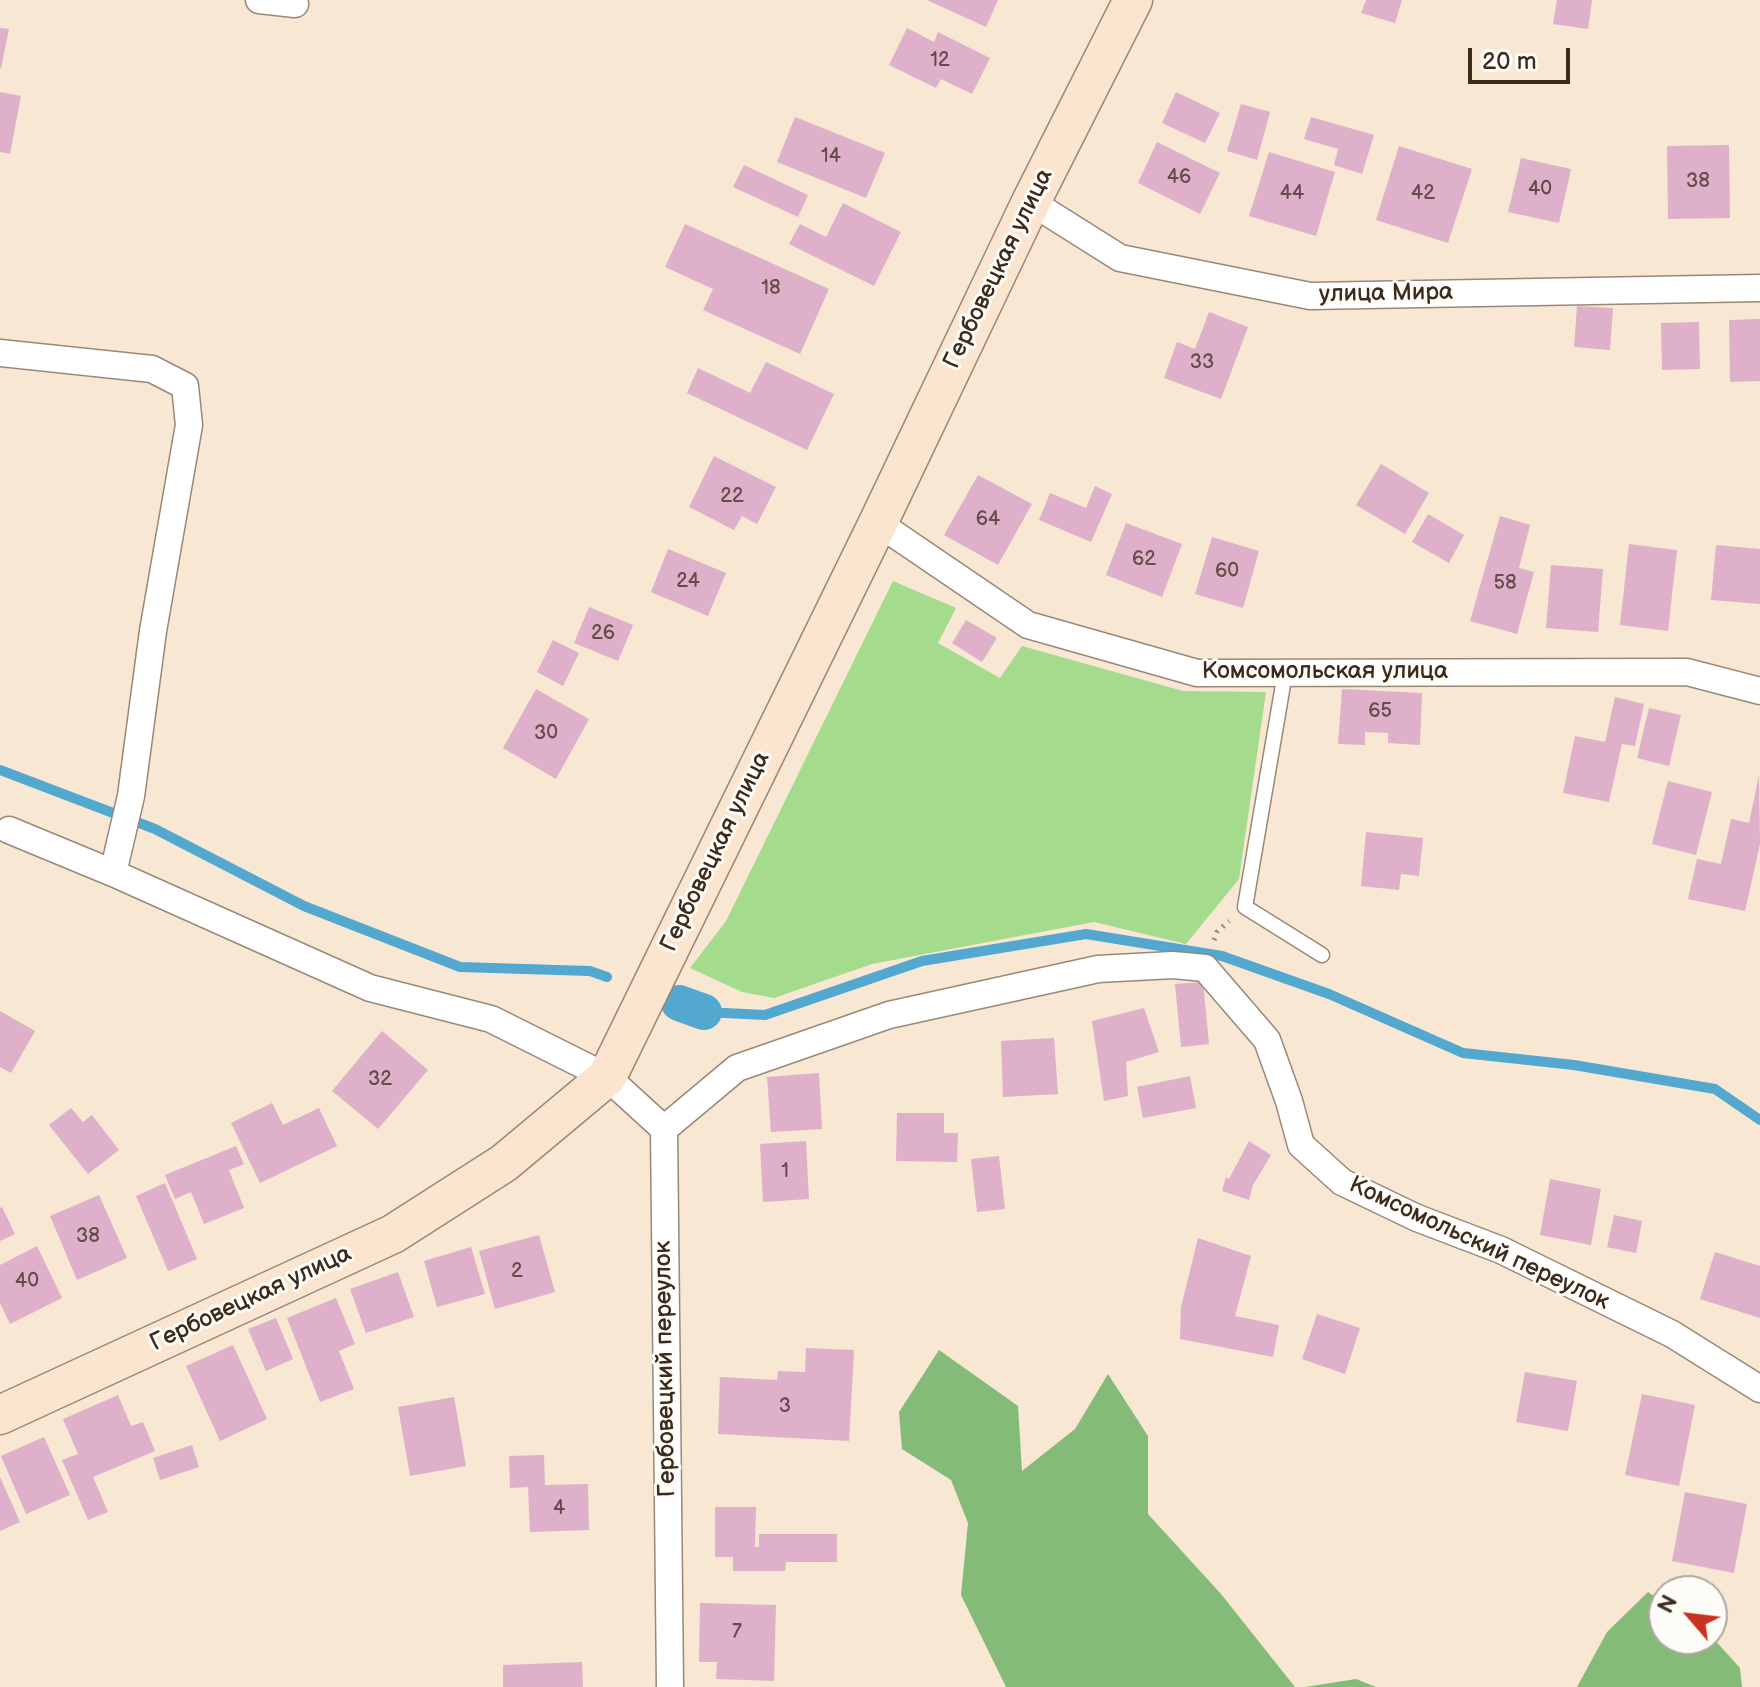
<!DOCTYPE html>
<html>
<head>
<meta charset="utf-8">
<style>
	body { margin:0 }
	#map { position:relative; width:1760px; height:1687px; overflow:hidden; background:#f7e7d3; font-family:"Balsamiq Sans",sans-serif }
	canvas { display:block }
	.north { position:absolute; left:1648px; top:1575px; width:80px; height:80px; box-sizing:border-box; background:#fdfcf7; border:2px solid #afa8a0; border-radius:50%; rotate:298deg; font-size:22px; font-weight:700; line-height:32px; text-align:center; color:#3b2a1e }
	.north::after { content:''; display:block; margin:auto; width:28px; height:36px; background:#c8321e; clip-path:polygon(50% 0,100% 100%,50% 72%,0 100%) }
	.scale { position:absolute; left:1468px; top:48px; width:102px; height:36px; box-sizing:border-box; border:4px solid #3b2a1e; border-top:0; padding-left:10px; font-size:24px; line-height:28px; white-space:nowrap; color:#3b2a1e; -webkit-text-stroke:6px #fdfcf7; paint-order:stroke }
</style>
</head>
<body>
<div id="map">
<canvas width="1760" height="1687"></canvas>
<div class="north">N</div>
<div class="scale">20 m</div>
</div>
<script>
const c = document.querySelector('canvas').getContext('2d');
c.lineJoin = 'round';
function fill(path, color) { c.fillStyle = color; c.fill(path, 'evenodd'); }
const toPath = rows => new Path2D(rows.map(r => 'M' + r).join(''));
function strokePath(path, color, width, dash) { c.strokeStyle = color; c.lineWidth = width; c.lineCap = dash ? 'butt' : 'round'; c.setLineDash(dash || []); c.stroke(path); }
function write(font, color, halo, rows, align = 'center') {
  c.font = font + ' "Balsamiq Sans",sans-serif'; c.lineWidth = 6; c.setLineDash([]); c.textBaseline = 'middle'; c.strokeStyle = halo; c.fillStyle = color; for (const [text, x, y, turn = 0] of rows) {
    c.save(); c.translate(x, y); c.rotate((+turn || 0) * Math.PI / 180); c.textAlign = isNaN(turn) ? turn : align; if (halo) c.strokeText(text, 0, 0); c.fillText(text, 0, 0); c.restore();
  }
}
fill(toPath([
	[893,581,956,608,938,643,1000,678,1022,646,1183,691,1266,692,1239,879,1186,944,1094,922,872,964,774,998,742,992,690,968,726,921]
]), '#a5db8c');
fill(toPath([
	[939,1350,1018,1406,1022,1471,1075,1429,1108,1374,1148,1436,1148,1514,1221,1594,1295,1687,1006,1687,961,1595,968,1523,951,1480,902,1449,899,1412],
	[1648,1592,1664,1603,1664,1639,1712,1639,1712,1637,1740,1668,1742,1687,1577,1687,1607,1632],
	[1356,1679,1376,1687,1305,1687]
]), '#84bb78');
strokePath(toPath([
	[0,770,155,829,304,906,460,967,590,971,607,977],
	[704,1012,765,1015,922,961,1086,934,1222,956,1329,994,1463,1053,1574,1065,1715,1089,1760,1120]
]), '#52a8cf', 10);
strokePath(toPath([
	[679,1003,704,1012]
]), '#52a8cf', 36);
fill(toPath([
	[927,0,998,0,986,27],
	[1366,0,1402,0,1395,23,1361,13],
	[1557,0,1592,0,1588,29,1553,24],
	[0,28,9,29,1,68,0,68],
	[907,28,934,42,938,32,990,58,972,94,941,79,936,88,889,65],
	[0,92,21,96,10,154,0,152],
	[1176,92,1220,113,1205,143,1162,123],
	[1241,104,1270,112,1257,160,1227,151],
	[795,117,885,153,866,198,777,162],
	[1311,117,1374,135,1362,174,1334,165,1338,149,1304,139],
	[1157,142,1220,173,1200,214,1138,183],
	[1729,145,1730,218,1668,219,1667,146],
	[1399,146,1472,169,1448,243,1376,220],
	[1269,152,1335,172,1316,236,1249,216],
	[1521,158,1571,169,1559,223,1508,212],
	[744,165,808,195,798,217,733,187],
	[843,203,901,232,874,286,789,244,800,224,826,237],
	[685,224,829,289,800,354,703,310,713,289,665,267],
	[1577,306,1613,308,1610,350,1574,347],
	[1209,312,1248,327,1221,399,1164,378,1177,342,1195,349],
	[1760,319,1760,381,1730,382,1729,320],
	[1699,322,1700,369,1662,370,1661,323],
	[766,362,834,394,807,450,687,393,698,368,750,393],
	[714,456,776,487,757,524,742,516,734,530,689,507],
	[1381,464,1429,493,1405,534,1356,505],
	[978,475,1032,504,998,565,944,535],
	[1095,486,1112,494,1091,542,1039,520,1050,493,1086,508],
	[1428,514,1464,535,1449,563,1412,542],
	[1500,516,1530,525,1519,568,1534,572,1517,634,1470,621],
	[1126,523,1182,544,1162,597,1106,575],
	[1212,537,1259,551,1243,608,1195,594],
	[1629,544,1677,550,1668,631,1620,625],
	[1716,545,1760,549,1760,604,1711,600],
	[668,549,726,573,708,616,651,592],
	[1551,565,1603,569,1598,632,1546,628],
	[589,607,633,625,618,661,574,643],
	[966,620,997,638,982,662,952,643],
	[553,640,579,653,563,686,537,672],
	[536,689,589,719,556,779,503,748],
	[1342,689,1422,693,1420,745,1388,743,1388,733,1365,732,1365,745,1338,744],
	[1615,697,1644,704,1635,746,1622,744,1609,802,1563,793,1575,736,1605,742],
	[1649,708,1681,715,1669,766,1637,758],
	[1759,775,1760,844,1745,911,1688,899,1697,859,1721,864,1731,819,1749,823],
	[1668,781,1712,792,1696,855,1652,844],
	[1366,832,1423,838,1419,876,1401,874,1399,890,1361,886],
	[1203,982,1209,1044,1181,1047,1175,984],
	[1144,1008,1159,1052,1126,1062,1128,1096,1104,1101,1092,1021],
	[0,1011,35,1031,11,1073,0,1067],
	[382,1031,428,1070,378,1129,332,1091],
	[1054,1038,1058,1094,1003,1097,1001,1041],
	[819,1073,822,1129,771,1132,767,1077],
	[1190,1076,1196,1108,1143,1118,1137,1087],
	[272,1103,283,1125,319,1108,337,1146,260,1183,231,1123],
	[71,1108,83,1122,92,1115,119,1150,88,1174,49,1125],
	[897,1113,944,1113,944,1133,958,1133,957,1162,896,1161],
	[806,1141,809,1199,763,1202,760,1144],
	[1249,1141,1271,1155,1253,1185,1249,1200,1222,1191,1226,1177,1229,1179],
	[236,1146,244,1164,229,1170,244,1208,204,1224,191,1192,175,1199,165,1175],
	[999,1156,1005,1209,977,1212,971,1159],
	[1550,1179,1601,1189,1591,1245,1540,1235],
	[165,1183,197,1259,168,1271,136,1196],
	[99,1195,127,1258,77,1280,50,1216],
	[2,1207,15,1234,0,1241,0,1208],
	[1614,1215,1642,1221,1636,1253,1607,1247],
	[539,1235,555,1292,495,1309,479,1251],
	[1198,1238,1251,1256,1235,1316,1279,1325,1273,1357,1180,1339,1181,1307],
	[37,1246,62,1298,10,1324,0,1303,0,1265],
	[471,1247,485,1294,437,1307,424,1261],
	[1715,1252,1760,1266,1760,1318,1700,1299],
	[398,1272,414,1317,366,1333,350,1289],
	[336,1298,355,1344,339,1351,354,1389,320,1402,287,1318],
	[1317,1314,1360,1328,1345,1374,1302,1359],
	[276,1318,293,1359,266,1371,248,1329],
	[233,1345,267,1419,220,1441,186,1366],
	[806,1348,854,1350,849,1441,718,1434,720,1377,777,1380,778,1371,805,1372],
	[1525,1372,1577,1381,1568,1431,1516,1422],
	[1642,1394,1695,1405,1679,1486,1625,1475],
	[118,1395,131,1426,143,1422,155,1451,93,1477,108,1512,88,1520,62,1460,78,1454,63,1419],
	[454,1397,466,1466,410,1476,398,1407],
	[44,1437,70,1495,26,1514,1,1456],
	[192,1445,199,1467,160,1480,153,1458],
	[544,1455,545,1485,588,1484,589,1530,530,1532,528,1487,510,1488,509,1456],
	[0,1477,20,1522,0,1531],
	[1685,1492,1747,1504,1734,1573,1672,1561],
	[715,1507,756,1507,755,1547,759,1547,759,1534,837,1534,837,1562,786,1562,785,1571,733,1571,733,1557,715,1557],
	[700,1603,776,1605,774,1681,716,1679,717,1662,699,1662],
	[582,1662,583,1687,503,1687,503,1665]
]), '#deb0c9');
const lane = toPath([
	[1285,673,1245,907,1322,955]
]);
const street = toPath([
	[259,0,295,4],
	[1031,202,1120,258,1310,296,1760,288],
	[0,353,152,369,185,386,189,425,153,631,131,796,113,873],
	[878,523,1028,625,1197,673,1687,672,1760,691],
	[9,830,113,873,370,988,491,1019,607,1077,664,1129,670,1687],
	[664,1129,737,1068,889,1015,1098,969,1173,965,1205,968,1267,1040,1289,1101,1301,1145,1342,1182,1417,1218,1501,1250,1672,1334,1760,1389]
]);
const secondary = toPath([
	[0,1415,393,1234,504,1163,607,1077,878,523,1031,202,1133,0]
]);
strokePath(lane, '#998878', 17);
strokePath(street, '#998878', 29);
strokePath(secondary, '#998878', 41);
strokePath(toPath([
	[1214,940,1217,932,1229,921]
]), '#998878', 5, [2, 6]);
strokePath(lane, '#fff', 14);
strokePath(street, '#fff', 26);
strokePath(secondary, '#fce5cf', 38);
write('20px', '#644c49', null, [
	["12",940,61],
	["14",831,157],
	["46",1179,178],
	["38",1698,182],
	["40",1540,190],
	["44",1292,194],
	["42",1423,194],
	["18",771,289],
	["33",1202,363],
	["22",732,497],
	["64",988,520],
	["62",1144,560],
	["60",1227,572],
	["24",688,582],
	["58",1505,584],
	["26",603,634],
	["65",1380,712],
	["30",546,734],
	["32",380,1080],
	["1",785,1172],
	["38",88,1237],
	["2",517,1272],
	["40",27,1282],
	["3",785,1407],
	["4",559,1509],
	["7",737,1633]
]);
write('24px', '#3b2a1e', '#fdfcf7', [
	["Гербовецкая улица",999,269,-64],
	["улица Мира",1386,294,-1],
	["Комсомольская улица",1325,672],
	["Гербовецкая улица",716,852,-64],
	["Комсомольский переулок",1479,1244,25],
	["Гербовецкая улица",251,1299,-25],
	["Гербовецкий переулок",666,1369,-91]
]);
</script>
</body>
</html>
